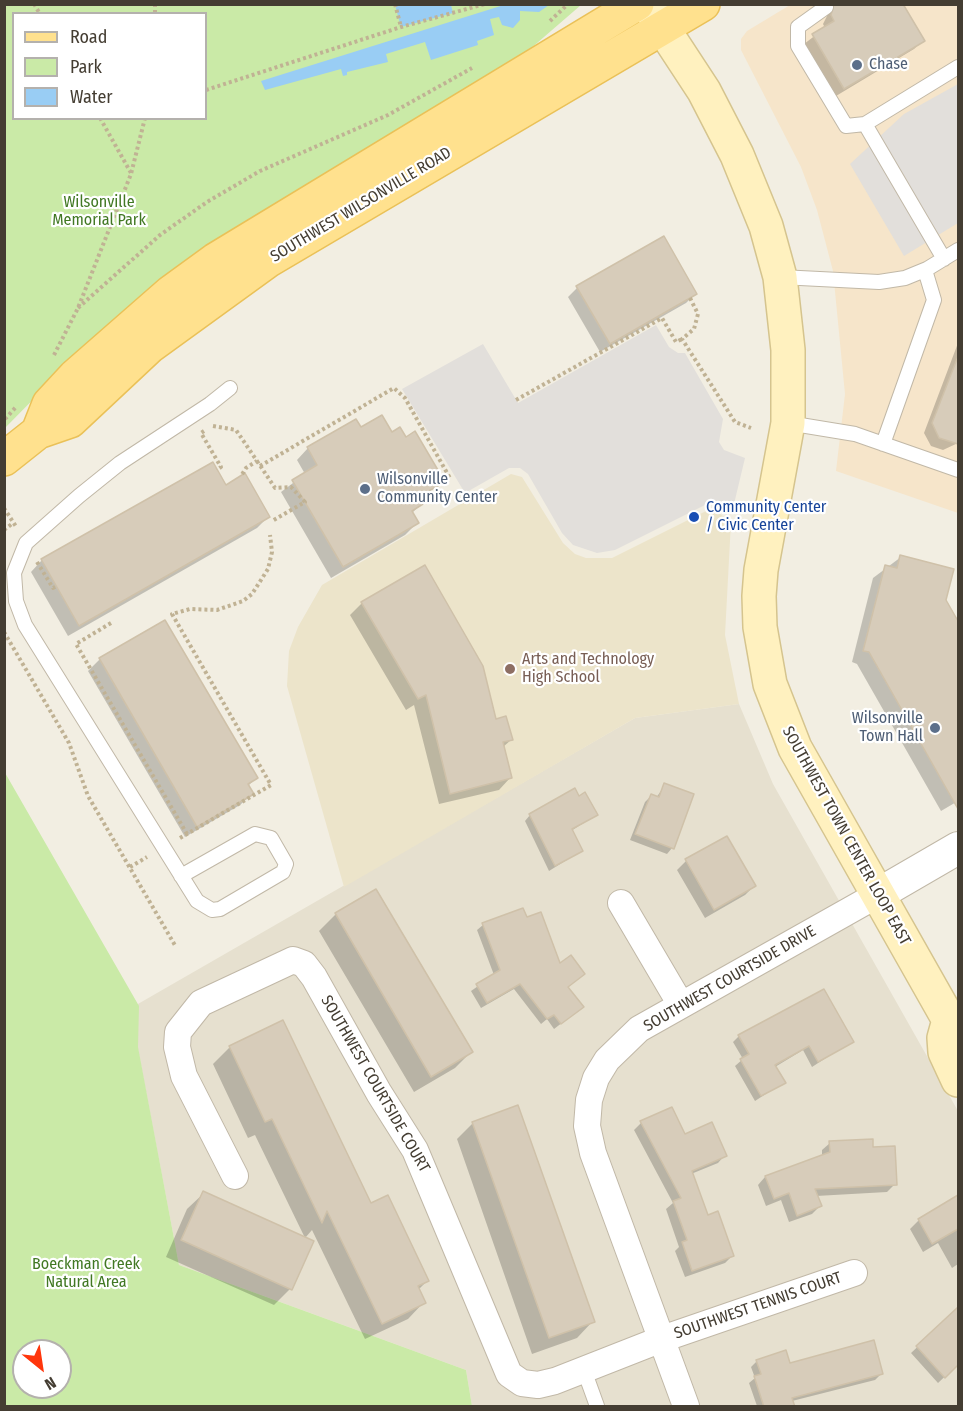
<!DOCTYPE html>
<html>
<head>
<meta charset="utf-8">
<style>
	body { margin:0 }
	#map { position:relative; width:963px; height:1411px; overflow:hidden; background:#f2eee2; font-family:"Fira Sans Condensed",sans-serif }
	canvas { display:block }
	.frame { position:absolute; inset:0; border:6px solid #443d32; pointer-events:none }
	.legend { position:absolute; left:12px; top:12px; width:195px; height:108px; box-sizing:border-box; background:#fff; border:2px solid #b4b1ad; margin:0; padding:8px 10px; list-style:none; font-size:18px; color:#443d32 }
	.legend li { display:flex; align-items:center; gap:12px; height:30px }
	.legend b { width:30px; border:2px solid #b4b1ad }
	.north { position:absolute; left:12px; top:1339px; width:60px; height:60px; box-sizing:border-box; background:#fff; border:2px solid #b4b1ad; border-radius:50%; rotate:150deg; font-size:16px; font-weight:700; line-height:24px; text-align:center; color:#443d32 }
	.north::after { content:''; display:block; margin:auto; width:21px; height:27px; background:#ff360c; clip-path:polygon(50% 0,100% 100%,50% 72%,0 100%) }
</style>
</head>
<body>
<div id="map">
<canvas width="963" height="1411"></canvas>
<div class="frame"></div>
<ul class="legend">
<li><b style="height:8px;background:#ffe18e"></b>Road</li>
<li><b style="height:16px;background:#caeaa7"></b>Park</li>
<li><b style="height:16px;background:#99cdf4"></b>Water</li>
</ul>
<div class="north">N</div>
</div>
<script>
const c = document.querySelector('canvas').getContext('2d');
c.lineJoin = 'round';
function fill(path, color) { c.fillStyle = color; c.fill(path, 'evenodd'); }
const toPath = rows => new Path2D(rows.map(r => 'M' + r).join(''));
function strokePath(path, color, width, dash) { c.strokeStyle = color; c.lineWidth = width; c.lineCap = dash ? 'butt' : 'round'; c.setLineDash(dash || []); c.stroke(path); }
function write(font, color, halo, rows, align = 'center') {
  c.font = font + ' "Fira Sans Condensed",sans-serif'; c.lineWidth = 4.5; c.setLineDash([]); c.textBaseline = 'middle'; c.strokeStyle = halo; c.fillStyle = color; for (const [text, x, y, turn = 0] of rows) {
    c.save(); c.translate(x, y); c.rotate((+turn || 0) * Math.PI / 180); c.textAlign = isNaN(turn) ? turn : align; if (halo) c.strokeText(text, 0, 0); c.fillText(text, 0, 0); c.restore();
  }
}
fill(toPath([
	[739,704,773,784,958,1111,958,1406,472,1406,466,1370,179,1265,133,1023,124,1012,635,718]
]), '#e6e0cf');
fill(toPath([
	[790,5,958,5,958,513,836,471,845,394,833,271,817,210,801,167,741,50,741,39,747,31]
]), '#f6e5ca');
fill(toPath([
	[511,474,522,477,563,543,575,554,586,558,612,558,706,511,720,514,731,522,725,635,739,704,635,718,344,887,287,686,289,651,298,627,322,585]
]), '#ece4ca');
fill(toPath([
	[5,5,581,5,507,69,67,365,5,428],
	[14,14,206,14,206,118,14,118],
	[4,771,139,1006,138,1047,179,1265,466,1370,472,1406,5,1406],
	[24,1351,60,1351,60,1387,24,1387]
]), '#caeaa7');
fill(toPath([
	[958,84,958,223,904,256,850,164,904,114],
	[656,325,669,347,678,353,685,353,723,419,719,442,724,450,745,458,734,504,723,501,711,502,615,550,597,553,573,545,562,533,528,474,520,468,509,468,465,493,402,389,483,344,518,403]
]), '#e2dfdb');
fill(toPath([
	[507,4,549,5,539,12,520,11,520,20,513,28,502,25,499,17,490,19,494,35,477,41,478,45,431,60,425,42,386,54,388,62,347,72,347,75,343,76,341,69,265,90,261,81],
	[395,5,451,5,453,13,401,27]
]), '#99cdf4');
fill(toPath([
	[830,4,848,4,923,40,914,49,836,96,804,44,825,28,823,24,827,16,824,10],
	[577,288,695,294,686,303,600,352,568,297],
	[958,343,958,443,943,450,931,446,924,433],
	[360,429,405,439,443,481,419,500,421,504,411,514,417,523,405,535,331,578,281,492,305,474,297,460,308,448],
	[225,487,268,517,257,528,68,636,31,572,42,560],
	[901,557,944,600,958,624,958,801,941,811,857,664,852,662,873,578],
	[362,603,495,720,511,740,503,747,510,778,499,790,439,804,414,705,406,710,350,615],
	[165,622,256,778,248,786,252,794,240,805,185,837,88,671,100,659],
	[665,785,672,848,667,854,630,840,645,802,651,796,656,798],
	[530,815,596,815,571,831,581,851,549,871,525,821],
	[686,861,754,886,745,895,705,918,677,870],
	[376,891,471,1052,455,1068,414,1092,319,931,335,915],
	[483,925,576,1012,554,1029,547,1019,541,1024,514,989,481,1008,471,991,494,975,477,930],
	[282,1022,370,1205,427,1281,418,1290,424,1302,408,1319,365,1339,312,1230,305,1238,255,1135,248,1138,213,1064,229,1048],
	[739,1036,852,1041,812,1067,803,1050,775,1067,784,1082,755,1101,735,1066,743,1059,733,1042],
	[473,1123,593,1321,577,1338,532,1354,457,1139],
	[641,1123,684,1136,725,1155,718,1163,691,1174,707,1217,732,1256,725,1263,685,1277,675,1251,679,1247,666,1209,673,1203,634,1130],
	[830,1143,872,1149,895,1184,887,1192,816,1196,820,1206,812,1214,789,1222,781,1200,766,1206,758,1185,765,1177,822,1156,822,1150],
	[204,1193,290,1289,274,1305,166,1257,187,1209],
	[958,1197,958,1264,952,1268,938,1243,923,1252,910,1229,919,1220],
	[958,1309,958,1364,938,1383,911,1353],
	[757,1361,789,1364,881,1374,875,1380,792,1401,793,1406,757,1406,749,1383,755,1378,751,1367]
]), '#0003');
const building = toPath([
	[834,4,903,4,925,41,844,89,812,34,834,21,831,15,834,4],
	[664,236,697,294,610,344,576,286,664,236],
	[957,359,958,359,958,444,939,438,932,423,957,359],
	[382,415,392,432,400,427,406,437,415,431,445,482,418,497,423,504,412,511,419,523,343,567,292,480,317,465,307,447,356,419,361,427,382,415],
	[213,462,226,485,245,473,270,517,79,626,41,559,213,462],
	[900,555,954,569,946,600,958,621,958,809,869,652,863,651,885,565,897,568,900,555],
	[425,565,483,666,496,719,506,716,513,740,503,742,512,778,450,794,426,695,418,699,361,602,425,565],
	[165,620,258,778,248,784,254,794,197,827,99,658,165,620],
	[664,783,694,794,674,849,635,834,651,794,659,797,664,783],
	[575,788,579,796,585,792,598,815,572,829,583,851,555,866,529,814,575,788],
	[727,836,756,886,714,910,685,859,727,836],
	[376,889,473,1052,431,1077,335,913,376,889],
	[523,908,527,917,541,912,560,963,571,955,585,974,568,987,584,1007,561,1024,554,1015,547,1019,520,984,487,1003,476,984,500,970,482,923,523,908],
	[824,989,854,1042,818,1062,809,1046,775,1065,786,1083,761,1096,740,1059,749,1054,738,1035,824,989],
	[283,1020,371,1203,388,1195,429,1281,418,1286,426,1303,382,1324,327,1211,322,1223,272,1119,265,1122,229,1046,283,1020],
	[518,1105,595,1322,549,1338,472,1122,518,1105],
	[672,1107,685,1134,712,1122,727,1156,692,1171,708,1215,718,1211,734,1256,692,1271,682,1242,687,1240,673,1201,681,1198,640,1121,672,1107],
	[873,1139,873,1147,895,1146,897,1185,815,1189,822,1206,797,1216,789,1193,774,1199,765,1176,830,1152,829,1141,873,1139],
	[203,1191,314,1241,292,1290,181,1240,203,1191],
	[958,1195,958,1229,932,1244,918,1219,958,1195],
	[958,1307,958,1365,945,1378,916,1346,958,1307],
	[874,1340,883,1374,792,1398,795,1407,764,1407,754,1376,761,1374,756,1360,786,1350,790,1363,874,1340]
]);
fill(building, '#d7ccba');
strokePath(building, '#cfc1a9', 1.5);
const service = toPath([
	[826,7,798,27,798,46,846,126,865,124],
	[944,259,865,124,958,67],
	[780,277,879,282,905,278,927,269,958,250],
	[788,423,855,434,958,470],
	[883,444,934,300,925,270],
	[181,876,255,834,271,838,286,864,283,872,220,909,212,910,197,901,25,625,16,601,14,573,26,543,79,496,120,463,210,404,230,388],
	[584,1370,597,1406]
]);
const minor = toPath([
	[621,903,681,1005],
	[235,1176,184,1076,177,1047,178,1032,201,1003,293,960,304,964,314,977,379,1093,415,1150,509,1374,522,1383,538,1385,555,1381,662,1339,854,1273],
	[686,1406,593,1153,587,1126,589,1100,596,1078,607,1060,639,1029,877,895]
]);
const tertiary = toPath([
	[877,895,958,848]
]);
const secondary = toPath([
	[647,4,704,91,737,155,766,226,780,277,788,350,788,423,761,570,759,596,760,627,770,684,795,748,949,1020,958,1025],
	[949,1020,944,1038,945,1052,958,1080]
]);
const primary = toPath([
	[38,432,49,404,75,376,171,292,215,260,637,4],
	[4,459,38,432,70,421,149,347,269,260,703,4]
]);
strokePath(service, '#c1b8a7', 16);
strokePath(minor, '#c1b8a7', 28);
strokePath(tertiary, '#c1b8a7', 34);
strokePath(secondary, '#d5c48e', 36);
strokePath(primary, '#eac158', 36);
strokePath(toPath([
	[34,4,40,14],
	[155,4,155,14],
	[395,4,401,27],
	[550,21,568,4],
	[206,90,401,27,485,4],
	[100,118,131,173],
	[690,298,698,314,694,329,682,339,735,422,751,428],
	[78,308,160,235,207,202,260,171,388,115,472,68],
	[54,355,78,308,131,174,145,118],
	[516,400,662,318,676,342,682,339],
	[5,419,16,407],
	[213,426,236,430,257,461,246,468,241,476],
	[204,431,201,433,221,467,217,470],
	[257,461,275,488,291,487,305,502,272,521],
	[260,466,394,388,405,398,451,480],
	[4,508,17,528],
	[4,530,13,523],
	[37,562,53,588,57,586],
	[111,623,76,644,187,834],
	[4,632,69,743,88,796,176,947],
	[180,838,271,785,172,614,190,609,217,610,243,601,252,594,268,569,272,552,270,535],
	[130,867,147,857]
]), '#c0b294', 4, [3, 3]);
strokePath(service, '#fff', 14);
strokePath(minor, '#fff', 26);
strokePath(tertiary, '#fff', 32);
strokePath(secondary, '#fff1bf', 33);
strokePath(primary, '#ffe18e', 33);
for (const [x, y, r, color] of [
	[857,65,6,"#5c6f8a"],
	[365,489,6,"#5c6f8a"],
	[694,517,6,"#1a4fb4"],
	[510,669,6,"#8d6e63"],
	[935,728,6,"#5c6f8a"]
]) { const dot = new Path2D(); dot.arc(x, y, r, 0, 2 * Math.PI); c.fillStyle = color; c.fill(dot); strokePath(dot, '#fff', 2); }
write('16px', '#4e5e75', '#fff', [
	["Chase",869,65],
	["Wilsonville",377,480],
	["Community Center",377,498],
	["Wilsonville",923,719,"right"],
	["Town Hall",923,737,"right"]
], 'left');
write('16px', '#417823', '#fff', [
	["Wilsonville",99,203],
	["Memorial Park",99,221],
	["Boeckman Creek",86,1265],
	["Natural Area",86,1283]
]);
write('16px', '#443d32', '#fff', [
	["SOUTHWEST WILSONVILLE ROAD",361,205,-31],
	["SOUTHWEST TOWN CENTER LOOP EAST",846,836,61],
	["SOUTHWEST COURTSIDE DRIVE",730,979,-30],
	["SOUTHWEST COURTSIDE COURT",375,1084,60],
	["SOUTHWEST TENNIS COURT",758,1306,-19]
]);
write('16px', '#164399', '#fff', [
	["Community Center",706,508],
	["/ Civic Center",706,526]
], 'left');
write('16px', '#785e54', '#fff', [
	["Arts and Technology",522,660],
	["High School",522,678]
], 'left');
</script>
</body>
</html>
